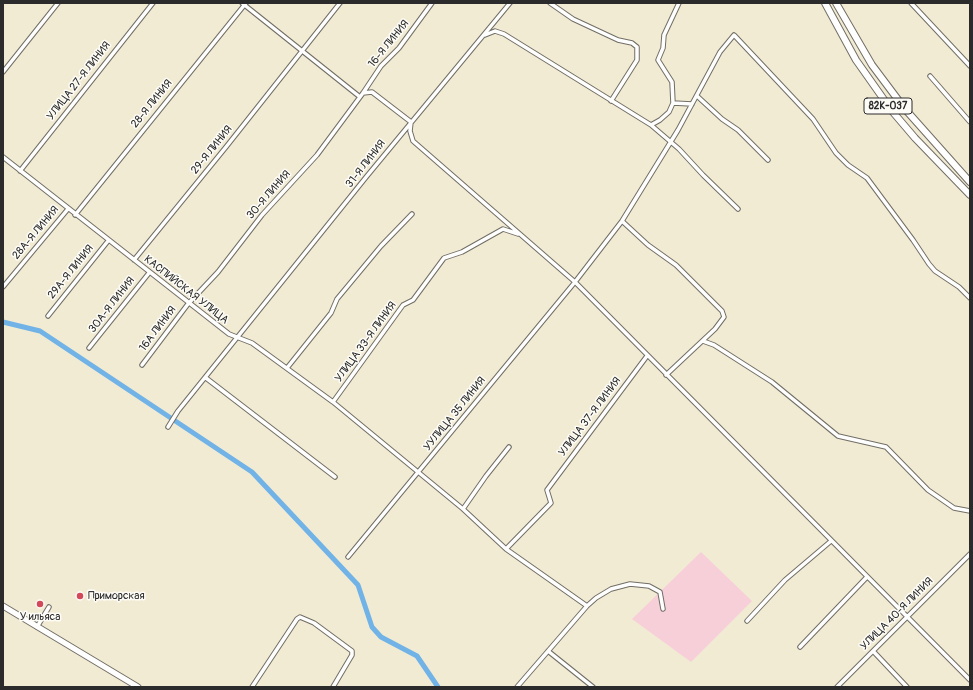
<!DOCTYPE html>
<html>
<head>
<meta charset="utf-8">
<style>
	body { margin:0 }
	#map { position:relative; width:973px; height:690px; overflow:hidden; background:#f2ebd4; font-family:Pangolin,sans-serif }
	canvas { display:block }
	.frame { position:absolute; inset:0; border:4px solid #2b2b2b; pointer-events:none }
</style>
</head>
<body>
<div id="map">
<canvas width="973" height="690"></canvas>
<div class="frame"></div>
</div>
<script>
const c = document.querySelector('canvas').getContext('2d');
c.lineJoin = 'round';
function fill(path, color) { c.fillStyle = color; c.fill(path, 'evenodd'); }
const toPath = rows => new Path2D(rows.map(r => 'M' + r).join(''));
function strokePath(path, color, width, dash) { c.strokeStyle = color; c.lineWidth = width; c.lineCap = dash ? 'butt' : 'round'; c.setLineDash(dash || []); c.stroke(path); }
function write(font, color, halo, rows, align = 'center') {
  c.font = font + ' Pangolin,sans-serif'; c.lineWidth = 3; c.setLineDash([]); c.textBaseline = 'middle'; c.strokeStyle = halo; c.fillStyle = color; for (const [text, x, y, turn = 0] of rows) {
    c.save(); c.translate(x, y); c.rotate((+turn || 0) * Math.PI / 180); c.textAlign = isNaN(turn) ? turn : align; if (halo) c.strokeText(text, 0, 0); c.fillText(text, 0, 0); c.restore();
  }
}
fill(toPath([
	[701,552,752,601,691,662,632,619]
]), '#f6cfd8');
strokePath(toPath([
	[3,322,40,331,252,472,358,585,372,627,381,637,417,656,438,687]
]), '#71b3e6', 5);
const minor = toPath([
	[242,3,360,97],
	[550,3,573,19,618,40,632,43,637,47,637,60,611,101],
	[679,3,664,35,663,48,658,60,672,82,673,103,692,104],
	[911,3,970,66],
	[485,35,495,31,504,34,651,125,660,120,669,112,673,103],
	[3,72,58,3],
	[930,76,970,122],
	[363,93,372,92,411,122,410,131,413,141,575,282,622,221,678,130,720,52,734,35,813,119,836,153,848,165,867,178,913,240,929,264,935,271,959,287,970,298],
	[697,96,722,119,738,130,768,160],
	[651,125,679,149,703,175,738,209],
	[3,157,229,334,252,343,333,402,463,509,506,549,587,606,517,687],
	[20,171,153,3],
	[75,215,246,3],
	[622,221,648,245,676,265,722,311,724,317,715,329,666,375],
	[134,260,226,147,340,3],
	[3,287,68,209],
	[48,316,108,241],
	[703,341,714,345,772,382,838,436,886,447,928,490,954,508,970,511],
	[89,348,149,273],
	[142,365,188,304,218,272,262,215,317,155,363,93,381,66,399,48,432,3],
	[287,368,331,313,337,299,381,246,412,214],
	[206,378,335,477],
	[333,402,403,305,413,300,444,258,462,252,503,229,518,234],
	[168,427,178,411,367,176,510,3],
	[463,509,486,476,509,447],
	[506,549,551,503,547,490,647,356],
	[348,557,575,282,970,680],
	[587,606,596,598,611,589,630,584,649,586,660,592,663,609],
	[747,621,785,580,831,541],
	[37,627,49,607],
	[800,647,866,578],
	[548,651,593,687],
	[873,651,907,687],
	[252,687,297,619,300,617,314,623,352,651,352,655,333,687],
	[837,687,970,554]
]);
const secondary = toPath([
	[3,606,138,687]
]);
const primary = toPath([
	[825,3,856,60,892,111,915,138,970,195],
	[836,3,872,65,905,109,970,182]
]);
strokePath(minor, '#716e66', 5.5);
strokePath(secondary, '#716e66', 7);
strokePath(primary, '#716e66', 8);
strokePath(minor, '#fff', 3.5);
strokePath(secondary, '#fff', 5);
strokePath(primary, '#fff', 6);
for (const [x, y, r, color] of [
	[80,596,4,"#d1495b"],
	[40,604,4,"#d1495b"]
]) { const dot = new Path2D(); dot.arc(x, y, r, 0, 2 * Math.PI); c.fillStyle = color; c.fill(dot); strokePath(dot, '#fdfcf7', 1.5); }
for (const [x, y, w] of [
	[888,106,48]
]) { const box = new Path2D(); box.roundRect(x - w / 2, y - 8, w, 16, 3); c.fillStyle = '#fdfcf7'; c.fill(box); strokePath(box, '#2b2b2b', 1); }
write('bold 10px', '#2b2b2b', null, [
	["82К-037",888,106]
]);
write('11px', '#2b2b2b', '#fdfcf7', [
	["16-Я ЛИНИЯ",389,44,-51],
	["УЛИЦА 27-Я ЛИНИЯ",79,81,-52],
	["28-Я ЛИНИЯ",152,104,-51],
	["29-Я ЛИНИЯ",212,150,-51],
	["31-Я ЛИНИЯ",366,164,-52],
	["30-Я ЛИНИЯ",269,195,-49],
	["28А-Я ЛИНИЯ",36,233,-50],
	["29А-Я ЛИНИЯ",71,272,-51],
	["КАСПИЙСКАЯ УЛИЦА",186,290,38],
	["30А-Я ЛИНИЯ",112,305,-52],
	["16А ЛИНИЯ",158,329,-53],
	["УЛИЦА 33-Я ЛИНИЯ",366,342,-54],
	["УУЛИЦА 35 ЛИНИЯ",455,414,-51],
	["УЛИЦА 37-Я ЛИНИЯ",590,417,-53],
	["УЛИЦА 40-Я ЛИНИЯ",897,614,-45]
]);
write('11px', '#2b2b2b', '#fdfcf7', [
	["Приморская",88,596],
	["У ильяса",40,617,"center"]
], 'left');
</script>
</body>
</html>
